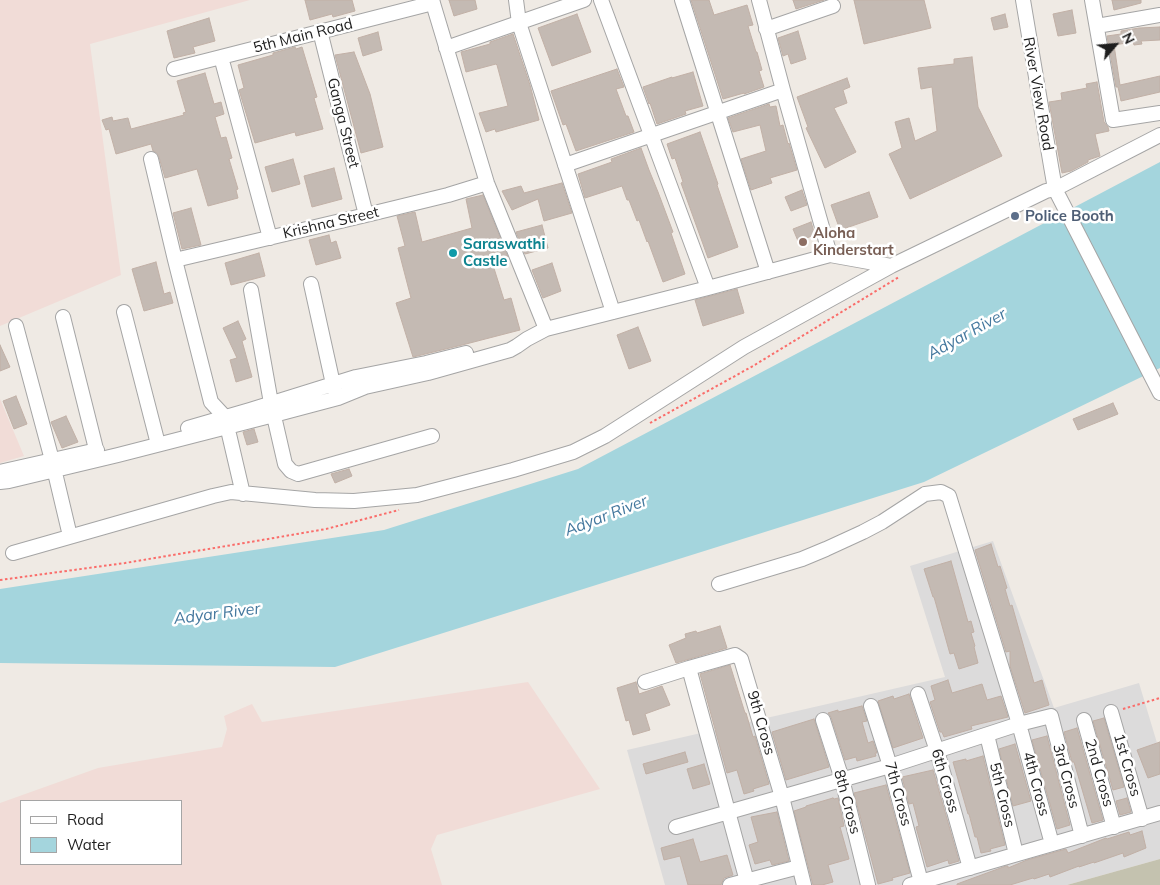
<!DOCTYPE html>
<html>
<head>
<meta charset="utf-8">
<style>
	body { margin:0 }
	#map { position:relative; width:1160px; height:885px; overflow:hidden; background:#efeae4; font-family:Mulish,sans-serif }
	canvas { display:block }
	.legend { position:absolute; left:20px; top:800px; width:162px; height:65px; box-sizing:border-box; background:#fff; border:1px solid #a5a5a5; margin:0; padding:6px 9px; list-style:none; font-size:15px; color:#1e1e1e }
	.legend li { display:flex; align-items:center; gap:10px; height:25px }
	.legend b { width:25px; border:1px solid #a5a5a5 }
	.north { position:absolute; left:1090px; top:20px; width:50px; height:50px; -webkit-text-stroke:4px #fff; paint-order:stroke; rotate:63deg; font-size:14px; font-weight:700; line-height:20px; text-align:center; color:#1e1e1e }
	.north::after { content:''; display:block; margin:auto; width:18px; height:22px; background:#1e1e1e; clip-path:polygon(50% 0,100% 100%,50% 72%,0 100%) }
</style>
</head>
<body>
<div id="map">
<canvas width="1160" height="885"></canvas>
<ul class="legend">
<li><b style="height:6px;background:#fff"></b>Road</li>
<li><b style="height:14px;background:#a4d5dd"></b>Water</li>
</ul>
<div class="north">N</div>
</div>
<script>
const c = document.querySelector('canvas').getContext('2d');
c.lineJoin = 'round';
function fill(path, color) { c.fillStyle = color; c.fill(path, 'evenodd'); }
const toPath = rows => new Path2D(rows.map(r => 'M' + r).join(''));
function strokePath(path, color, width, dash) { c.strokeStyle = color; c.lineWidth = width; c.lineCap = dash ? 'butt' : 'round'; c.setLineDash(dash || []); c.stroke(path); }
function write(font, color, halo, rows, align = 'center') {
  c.font = font + ' Mulish,sans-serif'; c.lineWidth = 5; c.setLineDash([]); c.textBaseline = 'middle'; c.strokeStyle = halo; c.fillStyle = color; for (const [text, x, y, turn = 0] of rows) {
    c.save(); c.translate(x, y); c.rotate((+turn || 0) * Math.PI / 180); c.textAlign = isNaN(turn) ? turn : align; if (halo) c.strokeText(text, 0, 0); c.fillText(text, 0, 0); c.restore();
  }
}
fill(toPath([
	[993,541,1054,708,1139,683,1160,753,1160,859,1067,885,665,885,627,750,945,677,910,566]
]), '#dcdbdb');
fill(toPath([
	[0,0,250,0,90,44,121,275,0,326],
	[0,399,24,456,0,463],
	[528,682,600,789,437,835,431,849,442,885,0,885,0,803,98,768,222,747,227,729,224,716,252,704,262,722],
	[21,801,181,801,181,864,21,864]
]), '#f1dcd7');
fill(toPath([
	[1160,859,1160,885,1067,885]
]), '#c4c2af');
fill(toPath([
	[1160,162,1160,368,924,482,335,667,0,663,0,589,384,530,578,469]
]), '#a4d5dd');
const building = toPath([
	[305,0,352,0,355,11,333,17,332,14,310,20,305,0],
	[449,0,475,0,477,9,454,16,449,0],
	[691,0,709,0,714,15,747,5,753,25,748,26,756,52,757,52,762,70,759,71,764,87,744,94,744,93,723,99,691,0],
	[793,0,824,0,796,9,793,0],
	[854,0,924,0,931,28,864,44,854,0],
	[1112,0,1141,0,1141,3,1114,10,1112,0],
	[1072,10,1076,33,1058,36,1053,14,1072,10],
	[577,14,591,52,552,66,538,28,577,14],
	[1005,14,1008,27,994,30,991,18,1005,14],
	[209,18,215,41,193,47,195,53,174,58,167,31,209,18],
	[1160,27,1160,40,1141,41,1142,44,1134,45,1133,42,1114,45,1120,85,1160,76,1160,92,1121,101,1118,87,1116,87,1107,36,1121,34,1121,31,1139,28,1160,27],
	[798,31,806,59,791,64,788,54,783,56,778,38,798,31],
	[378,32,382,50,363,56,358,38,378,32],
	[513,34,530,85,539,120,496,132,495,129,486,132,479,113,508,106,497,65,496,64,466,72,461,52,490,44,490,42,513,34],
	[295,47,296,49,302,47,317,97,314,98,323,129,296,136,295,132,255,143,239,90,244,88,238,65,273,55,273,53,295,47],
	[354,52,370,94,383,147,361,153,335,55,354,52],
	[972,57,978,107,1002,156,910,199,889,154,902,148,895,122,909,118,915,141,937,131,932,87,921,89,918,68,954,64,954,59,972,57],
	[617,69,624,87,616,89,626,116,628,116,634,132,576,151,566,124,563,125,551,91,617,69],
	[693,72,703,106,685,111,686,114,657,124,650,103,649,104,643,87,672,77,672,78,693,72],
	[205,73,214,104,221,102,224,114,215,117,221,138,226,137,232,158,229,159,238,189,236,190,238,198,208,206,197,169,165,178,159,157,157,153,153,151,151,144,116,154,109,129,106,130,102,120,112,117,113,121,128,118,131,129,184,115,183,113,186,112,177,81,205,73],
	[847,78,850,87,843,90,847,103,834,108,856,152,825,168,806,128,808,127,797,97,847,78],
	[1097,82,1104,122,1108,127,1109,131,1095,134,1100,156,1088,160,1088,162,1071,171,1062,173,1049,102,1062,100,1061,93,1087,88,1086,84,1097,82],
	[769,104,770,107,776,106,780,126,783,125,788,144,789,143,797,170,770,178,772,183,751,190,741,159,766,151,760,125,733,132,728,118,769,104],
	[700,132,718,184,717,185,738,247,708,258,681,183,683,182,675,158,672,159,667,144,700,132],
	[641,148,649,170,658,192,673,232,671,233,685,274,663,282,648,241,647,242,639,220,637,221,629,200,627,200,622,186,585,198,578,174,612,162,611,159,641,148],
	[293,159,300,184,272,192,265,167,293,159],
	[334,168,342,199,312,207,304,176,334,168],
	[562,183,572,213,544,221,538,199,512,210,502,191,521,186,524,193,562,183],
	[802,190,807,205,791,211,785,197,802,190],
	[869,192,878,217,840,230,831,205,869,192],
	[483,195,508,257,492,262,504,300,511,298,520,330,466,344,413,357,396,303,411,298,398,248,405,246,397,216,415,212,422,242,472,228,466,199,483,195],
	[191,208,201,245,182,249,173,213,191,208],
	[811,222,815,235,798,241,793,229,811,222],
	[542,225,548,248,525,254,516,232,542,225],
	[329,235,331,243,336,241,341,258,316,265,309,240,329,235],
	[259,253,265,276,231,285,225,263,259,253],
	[156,262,164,294,170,292,173,303,144,311,132,269,156,262],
	[552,263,561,291,543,298,532,270,552,263],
	[737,289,744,313,703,326,695,300,737,289],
	[238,321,246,339,242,341,252,377,236,382,230,360,237,358,223,328,238,321],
	[638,327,651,361,629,369,617,335,638,327],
	[0,345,10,367,0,371,0,345],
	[16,396,27,424,14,429,3,401,16,396],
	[1113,403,1118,414,1078,430,1073,419,1113,403],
	[66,416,78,442,62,448,51,422,66,416],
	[254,429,258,442,247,445,243,432,254,429],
	[349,469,352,476,335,483,331,474,349,469],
	[991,544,998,567,1000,566,1007,588,1005,589,1010,606,1012,605,1034,683,1042,680,1049,705,1025,713,1010,666,1010,651,1006,652,975,550,991,544],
	[951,561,968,622,971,621,974,632,971,633,975,646,974,647,978,663,959,669,954,653,950,654,934,597,933,597,924,569,951,561],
	[720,626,727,648,676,663,669,645,686,638,685,634,696,631,697,633,720,626],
	[730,665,745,713,746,713,753,737,755,736,769,784,753,789,754,791,744,794,737,770,727,773,700,674,730,665],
	[948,680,952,693,982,684,987,700,1001,696,1008,717,971,726,972,729,944,737,942,732,940,732,930,702,935,700,931,686,948,680],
	[636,682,639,694,662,686,670,705,645,714,650,730,633,735,629,720,626,721,617,688,636,682],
	[909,694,923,738,893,748,878,701,893,696,894,699,909,694],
	[862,706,867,721,862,722,868,743,873,741,877,753,875,753,876,756,857,761,856,757,845,760,831,717,828,713,838,710,838,712,862,706],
	[1104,718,1124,787,1113,790,1093,721,1104,718],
	[814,719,829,767,786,780,772,732,814,719],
	[1077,728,1103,820,1092,823,1074,762,1072,762,1064,732,1077,728],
	[1047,736,1070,825,1057,829,1032,740,1047,736],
	[1160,742,1160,774,1148,778,1137,750,1160,742],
	[1015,744,1031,801,1013,806,999,749,1015,744],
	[685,752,688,762,646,774,643,764,685,752],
	[983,756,1005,845,990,849,991,851,981,853,977,837,975,837,969,814,968,814,953,762,966,759,966,761,983,756],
	[704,764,710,784,693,789,687,769,704,764],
	[933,770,959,861,949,864,948,860,927,867,916,827,919,826,913,803,909,804,902,777,933,770],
	[886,785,910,873,892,878,893,880,878,884,854,793,886,785],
	[833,798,834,799,838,798,844,826,840,827,849,859,828,865,833,882,822,885,813,885,794,811,806,807,806,806,833,798],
	[1127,798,1131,812,1120,815,1116,801,1127,798],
	[777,812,789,861,772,865,770,860,755,864,749,845,758,842,751,817,777,812],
	[1142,831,1146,848,1124,857,1123,853,1094,863,1094,862,1079,867,1079,866,1050,877,1049,874,1034,879,1033,878,1010,885,957,885,957,884,1006,866,1008,866,1008,868,1027,860,1066,849,1068,853,1106,838,1107,839,1129,832,1130,835,1142,831],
	[693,839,700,862,727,855,733,875,724,878,721,885,688,885,680,856,664,860,661,848,693,839]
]);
fill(building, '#c4bab3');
strokePath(building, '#c1b0a6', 1);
const minor = toPath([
	[432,0,487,183,546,329],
	[516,0,519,23,613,312],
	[601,0,708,288],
	[682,0,768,272],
	[759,0,783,90,830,255],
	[1023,0,1051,166,1055,189,1160,393],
	[1092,0,1113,120,1160,113],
	[1097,26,1160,15],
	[766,29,833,6],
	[320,31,366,215],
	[446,48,584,0],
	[221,57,270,238],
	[174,69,433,3],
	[151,159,175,260,211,402,225,417,243,494],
	[565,165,783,90],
	[175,260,366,215,448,195,487,183],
	[311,284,333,384,336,393],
	[251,290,271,403,285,464,291,471,298,474,432,436],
	[124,312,158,444],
	[63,317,98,457],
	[16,326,52,460,70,536],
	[188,428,250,410,356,377,426,363,466,353],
	[0,472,97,450],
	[0,482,9,481,118,455,274,415,338,398,365,387,428,373,510,350,517,346,527,339,546,329,708,288,830,255,891,266,1046,191,1055,189,1160,135],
	[13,553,213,496,231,492,315,500,354,501,417,495,513,470,573,452,605,436,744,347,891,266],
	[719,584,802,559,826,549,863,532,882,522,925,494,941,492,949,496,1019,724,1052,844],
	[689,668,748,885],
	[645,682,689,668,735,655,741,659,782,797,804,885],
	[918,694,937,751,970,868],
	[871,706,890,766,921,882],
	[1111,712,1142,819],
	[823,720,842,779,868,885],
	[1084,720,1114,827],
	[987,735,1016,854],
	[676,827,890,766,1019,724,1051,716,1082,836],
	[730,885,799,867],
	[910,885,1160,813]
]);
strokePath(minor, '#a5a5a5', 16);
strokePath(toPath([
	[650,423,753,366,899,277],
	[0,580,125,563,262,540,326,529,399,510],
	[1123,709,1160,698]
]), '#fa6d6a', 2, [2.5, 2.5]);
strokePath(minor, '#fff', 14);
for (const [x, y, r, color] of [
	[1015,216,5,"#5c6f8a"],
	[803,242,5,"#8d6e63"],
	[453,253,5,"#0f9aa8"]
]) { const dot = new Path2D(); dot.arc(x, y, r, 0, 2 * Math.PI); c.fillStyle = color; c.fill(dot); strokePath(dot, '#fff', 2); }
write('15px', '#1e1e1e', '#fff', [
	["5th Main Road",303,36,-14],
	["River View Road",1038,94,80],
	["Ganga Street",343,123,76],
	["Krishna Street",331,223,-13],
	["9th Cross",761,723,74],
	["1st Cross",1127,765,74],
	["2nd Cross",1099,773,74],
	["3rd Cross",1066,776,75],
	["6th Cross",945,781,74],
	["4th Cross",1036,784,75],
	["7th Cross",898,794,75],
	["5th Cross",1002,795,76],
	["8th Cross",847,802,75]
]);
write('bold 15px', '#4e5e75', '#fff', [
	["Police Booth",1025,216]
], 'left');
write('bold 15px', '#785e54', '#fff', [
	["Aloha",813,233],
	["Kinderstart",813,250]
], 'left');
write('bold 15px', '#0d838f', '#fff', [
	["Saraswathi",463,244],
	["Castle",463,261]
], 'left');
write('italic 16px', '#44789e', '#fff', [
	["Adyar River",967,334,-29],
	["Adyar River",606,516,-21],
	["Adyar River",217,614,-7]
]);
</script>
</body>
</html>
